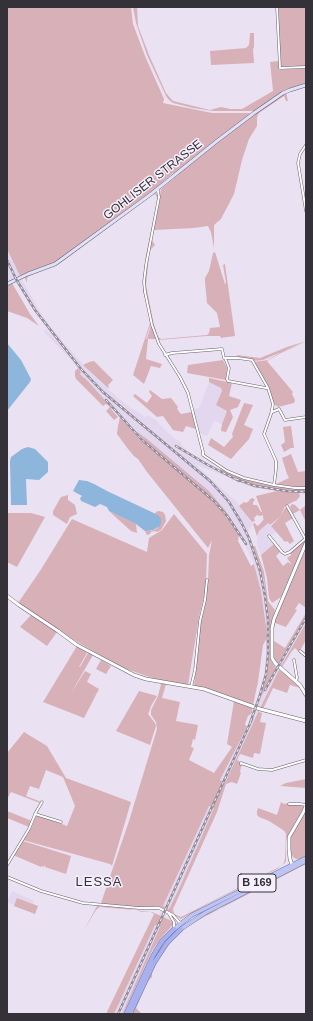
<!DOCTYPE html>
<html>
<head>
<meta charset="utf-8">
<style>
	body { margin:0 }
	#map { position:relative; width:313px; height:1021px; overflow:hidden; background:#eae2f2; font-family:Helvetica,sans-serif }
	canvas { display:block }
	.frame { position:absolute; inset:0; border:8px solid #343138; pointer-events:none }
</style>
</head>
<body>
<div id="map">
<canvas width="313" height="1021"></canvas>
<div class="frame"></div>
</div>
<script>
const c = document.querySelector('canvas').getContext('2d');
c.lineJoin = 'round';
function fill(path, color) { c.fillStyle = color; c.fill(path, 'evenodd'); }
const toPath = rows => new Path2D(rows.map(r => 'M' + r).join(''));
function strokePath(path, color, width, dash) { c.strokeStyle = color; c.lineWidth = width; c.lineCap = dash ? 'butt' : 'round'; c.setLineDash(dash || []); c.stroke(path); }
function write(font, color, halo, rows, align = 'center') {
  c.font = font + ' Helvetica,sans-serif'; c.lineWidth = 3; c.setLineDash([]); c.textBaseline = 'middle'; c.strokeStyle = halo; c.fillStyle = color; for (const [text, x, y, turn = 0] of rows) {
    c.save(); c.translate(x, y); c.rotate((+turn || 0) * Math.PI / 180); c.textAlign = isNaN(turn) ? turn : align; if (halo) c.strokeText(text, 0, 0); c.fillText(text, 0, 0); c.restore();
  }
}
fill(toPath([
	[7,249,20,276,42,315,50,326,64,343,91,373,110,391,132,409,137,411,145,417,149,415,158,422,163,428,174,438,181,442,181,445,191,454,227,475,246,482,261,486,282,490,306,491,306,493,291,493,277,491,254,487,196,465,230,496,235,500,253,524,248,532,258,558,264,581,269,617,268,665,261,697,271,676,306,616,306,623,274,679,257,713,178,891,169,909,122,1014,114,1014,220,781,252,718,264,678,266,654,266,626,261,591,254,564,248,551,236,529,223,512,208,496,140,440,134,433,85,378,84,378,80,374,81,372,74,363,44,332,46,329,55,339,34,310,15,279,7,282],
	[137,433,147,439,209,491,218,501,229,516,206,493,150,446],
	[209,382,221,388,227,411,222,424,214,421,207,436,199,433,193,409,199,408],
	[268,523,276,532,269,537,274,544,261,555,257,545,258,534,259,531],
	[12,891,34,901,33,904,18,898,14,905,7,902]
]), '#e2d7ee');
fill(toPath([
	[7,7,131,7,133,24,145,56,164,99,163,103,212,113,249,113,250,114,175,173,173,173,156,188,61,258,54,263,20,276,7,249],
	[133,7,137,7,138,26,149,55,166,93,173,101,210,110,221,107,230,109,242,109,273,91,270,62,278,61,278,57,279,70,306,68,306,84,290,89,254,111,213,111,193,108,173,103,169,100,166,96,147,55,136,23],
	[277,7,306,7,306,66,281,68],
	[250,33,254,33,254,48,253,49,254,63,211,65,210,51,246,48,249,45],
	[286,92,288,101,286,101,284,96,259,113,257,117,257,126,249,139,242,160,234,194,221,219,214,225,214,248,211,232,208,226,194,228,154,230,152,240,155,245,150,250,149,256,146,285,154,325,158,337,161,339,207,335,209,333,210,328,220,327,217,313,207,303,205,282,205,278,209,271,213,253,215,252,225,284,226,283,223,265,225,264,235,336,221,338,220,336,207,336,158,340,153,325,146,291,145,284,147,266,161,189,178,175,178,174,236,127,262,108],
	[155,193,157,194,158,198,147,256,143,286,151,323,146,339,147,339,151,325,156,339,148,339,146,359,162,364,160,368,151,366,144,384,133,375,150,323,149,312,143,291,143,281,146,255,157,202,157,198,156,195,154,194,152,195,60,263,29,276,27,278,27,283,25,278,25,276,55,265],
	[12,283,30,314,39,326,27,318,7,311,7,285],
	[306,341,263,360,254,361,252,359,238,357,237,355,260,358,287,347],
	[306,342,281,353,267,361,293,392,292,394,295,400,294,403,278,407,274,404,269,389,254,362,268,360,281,352],
	[223,360,227,368,226,380,187,373,188,365],
	[94,361,113,380,108,385,109,387,108,388,83,365,89,362],
	[78,368,81,372,80,374,84,378,85,378,112,408,111,409,118,417,114,420,106,411,110,407,106,404,103,406,76,379,75,376,75,371],
	[209,378,232,383,229,396,241,400,238,407,230,410,233,417,226,432,221,431,222,424,227,411,216,405,222,391,221,388,209,382],
	[150,390,162,399,171,398,178,407,177,409,181,414,192,412,196,429,186,426,183,432,173,430,163,416,157,417,133,396,135,394,147,403,152,396,149,392],
	[244,403,253,405,244,425,253,429,249,439,231,459,208,445,211,438,224,447,233,437,232,434],
	[120,417,140,440,208,496,220,509,229,520,239,534,238,541,251,566,254,564,261,591,266,626,267,638,263,645,258,682,253,705,194,686,200,625,207,596,204,597,199,617,188,685,155,679,121,667,58,631,18,603,40,571,72,519,147,552,149,538,162,530,174,514,207,554,206,581,208,581,209,555,212,540,208,548,147,472,138,459,134,456,128,449,117,434,118,426],
	[291,426,294,448,291,448,284,452,281,445,285,442,283,427],
	[136,431,147,439,209,491,225,510,233,522,227,515,212,498,150,446,143,439],
	[291,454,298,472,306,471,306,488,276,484,289,478,287,474,282,458],
	[217,469,224,470,233,475,255,482,282,487,306,489,306,491,282,490,255,485,234,478],
	[277,491,299,493,300,496,297,500,285,506,280,517,270,525,268,523,259,531,257,536,253,524,255,523,257,526,260,524,264,519,263,518,263,515,260,516,257,515,254,518,255,521,252,522,239,506,244,502,246,503,249,501,250,499,253,498,255,500,253,502,253,505,257,505,261,512,262,512,256,496],
	[68,495,68,500,75,505,77,514,70,517,67,524,53,515,53,511,61,497],
	[292,504,295,505,300,510,306,505,306,522,300,510,293,514,290,507],
	[285,508,287,508,293,518,285,523,294,541,290,544,287,541,285,542,271,526,280,517],
	[109,511,136,524,137,533,131,531],
	[158,511,163,512,165,515,166,521,161,530,157,532,155,531,151,532,150,534,147,535,145,531,149,530,151,531,158,528,158,515,155,514,156,512],
	[7,513,31,513,45,517,17,567,7,562],
	[304,541,305,542,281,597,272,603,269,598,267,578,261,555,274,544,280,551,280,552,276,556,283,566,288,562,292,565,287,558,291,555,291,552],
	[253,546,255,546,264,572,268,601,275,610,271,624,271,648,270,649,269,649,269,617,264,581],
	[306,548,306,608,299,603,295,609,297,610,286,627,275,623,275,620],
	[306,613,306,616,278,664,275,661,274,657,274,641,285,648],
	[31,615,57,632,47,646,20,627],
	[306,623,306,643,305,642,299,652,295,648,292,651,282,667,281,666],
	[77,646,87,653,79,667,80,667,88,653,93,655,70,695,85,671,91,674,87,682,99,689,84,718,43,702],
	[268,650,270,650,271,661,273,664,276,668,260,699,267,669],
	[101,660,111,666,106,674,96,669],
	[279,670,285,674,300,688,290,685,287,693,273,688,263,709,260,708],
	[163,683,166,684,162,698,180,702,176,721,198,725,195,740,193,739,191,747,194,748,189,760,214,773,232,747,227,744,234,701,252,708,252,713,248,716,245,724,247,727,220,780,225,783,259,710,259,712,262,713,260,722,266,723,260,754,254,753,253,758,240,754,237,760,241,762,240,765,242,763,240,772,241,773,237,784,232,782,226,784,217,812,173,909,174,914,181,917,283,865,285,859,286,834,285,832,283,830,269,821,259,817,257,815,257,811,258,808,277,815,281,802,284,804,288,803,288,804,301,805,304,807,287,837,286,843,286,861,284,864,277,869,206,905,181,919,176,916,175,916,172,913,158,906,139,907,102,904,101,903,129,821,157,729,156,722,151,715,151,710,158,696,161,684],
	[209,806,214,808,178,891,169,909,163,906],
	[139,691,157,696,151,706,149,712,148,714,155,723,156,726,150,745,116,731],
	[24,732,47,746,66,778,131,802,112,866,110,864,23,840,32,826,36,816,38,815,67,826,75,806,63,777,46,770,39,789,30,786,26,796,41,802,40,803,11,792,7,799,7,753],
	[306,779,306,788,280,786,286,783],
	[306,809,306,856,302,859,296,859,293,857,290,851,290,838,293,832],
	[7,811,32,821,29,827,7,818],
	[23,841,71,856,66,874,45,867,45,864,44,867,42,866,41,867,13,855],
	[306,863,306,864,204,917,187,927,171,942,159,959,152,972,152,977,149,980,146,985,136,1008,142,1014,131,1014,153,967,166,947,174,938,187,926,209,912,219,909,228,903],
	[17,898,38,906,35,914,14,906],
	[97,906,123,908,138,910,140,911,152,912,170,920,173,923,171,927,160,939,152,951,123,1014,122,1014,160,927,155,925,114,1014,106,1014,154,914,151,912,141,912,137,910,123,909,100,907,96,910,84,930]
]), '#d8b0b7');
fill(toPath([
	[7,343,21,360,31,379,30,382,7,411],
	[28,447,35,449,48,462,48,472,39,480,26,479,27,505,11,505,10,461,11,457,22,449],
	[79,480,87,481,94,484,107,491,158,515,161,519,161,522,160,526,153,530,145,531,136,524,109,511,107,507,100,504,95,507,81,501,80,498,82,496,73,491]
]), '#8eb5db');
const minor = toPath([
	[277,7,280,68,306,67],
	[306,145,300,154,298,163,306,211],
	[157,189,158,191,159,197,146,265,144,282,145,292,152,325,159,344,180,377,188,393,203,452,203,455,227,471,244,478,274,485,295,488,306,488],
	[165,355,172,353,222,349,224,358,238,358,252,360,268,388,273,404,271,414,264,434,276,461,276,469,274,485],
	[225,358,229,368,227,379,228,381,266,388,268,388],
	[272,412,279,409,285,420,306,417],
	[287,506,306,540],
	[269,536,282,552,285,554,290,552,305,539],
	[300,651,306,656],
	[294,660,297,678,296,681],
	[191,687,195,670,200,621,205,600,207,580],
	[241,764,241,763,258,769,272,770,306,760],
	[289,804,300,804,306,805],
	[35,814,61,822],
	[7,865,29,829,36,812,42,802],
	[7,877,41,891,83,903,139,908,159,908,173,915,181,924],
	[169,914,174,922,174,928]
]);
const tertiary = toPath([
	[306,543,274,619,272,628,272,658,275,663,300,685,306,695],
	[7,596,19,605,58,631,77,645,134,675,146,679,204,689,260,709,306,721],
	[292,865,290,859,289,849,289,837,303,813,306,806]
]);
const secondary = toPath([
	[7,284,28,274,55,264,62,259,151,194,217,141,254,113,283,93,290,90,306,85]
]);
const primary = toPath([
	[174,929,192,915,306,858],
	[181,929,205,913,306,861]
]);
const trunk = toPath([
	[126,1014,153,956,162,941,174,929],
	[130,1014,154,963,167,943,181,929]
]);
strokePath(minor, '#665f6d', 3);
strokePath(tertiary, '#665f6d', 4);
strokePath(secondary, '#665f6d', 4);
strokePath(primary, '#7277ac', 4.5);
strokePath(trunk, '#7277ac', 5);
strokePath(minor, '#fff', 2);
strokePath(tertiary, '#fff', 3);
strokePath(secondary, '#dfe2f9', 3);
strokePath(primary, '#bec4f2', 3.5);
strokePath(trunk, '#a8b0ee', 4);
const rail = toPath([
	[7,260,16,279,35,310,81,369,103,392,210,481,221,493,229,502,241,522,249,538,260,571,265,596,268,620,268,654,266,674,259,698,250,723],
	[106,400,142,440,214,501,228,517,246,544],
	[176,446,208,465,239,481],
	[236,479,255,486,268,488,286,491,306,492],
	[265,690,276,670,306,618],
	[118,1014,252,719]
]);
strokePath(rail, '#918c97', 2.5);
strokePath(rail, '#f6f0fd', 1, [3]);
for (const [x, y, w] of [
	[257,883,38]
]) { const box = new Path2D(); box.roundRect(x - w / 2, y - 9, w, 18, 3); c.fillStyle = '#f6f0fd'; c.fill(box); strokePath(box, '#343138', 1); }
write('bold 11px', '#343138', null, [
	["B 169",257,883]
]);
write('12px', '#343138', '#f6f0fd', [
	["GOHLISER STRASSE",153,180,-38]
]);
c.letterSpacing = '1px';
write('13px', '#343138', '#f6f0fd', [
	["LESSA",99,882]
]);
c.letterSpacing = '0px';
</script>
</body>
</html>
